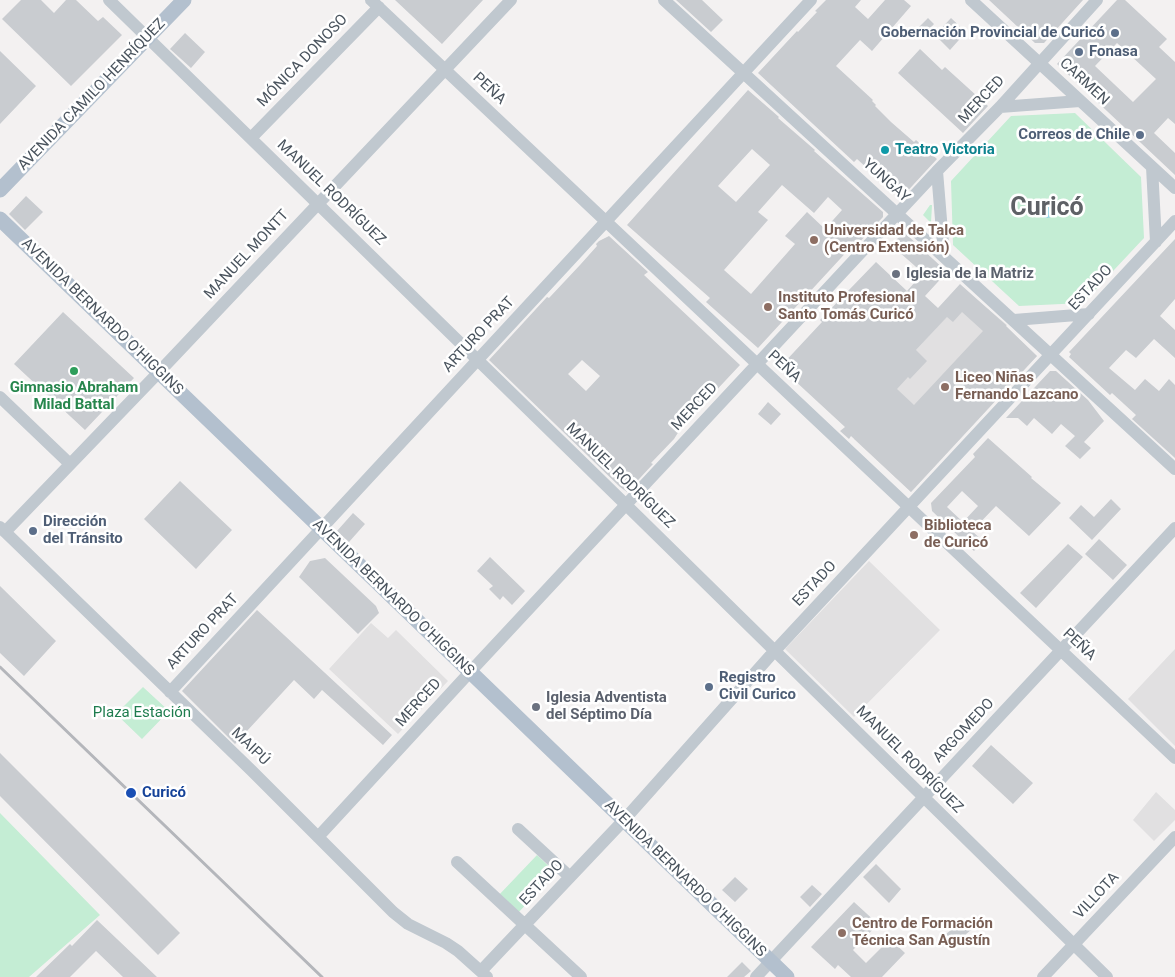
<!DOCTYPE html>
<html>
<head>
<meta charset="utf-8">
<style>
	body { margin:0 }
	canvas { display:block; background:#f3f1f1 }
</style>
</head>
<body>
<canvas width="1175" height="977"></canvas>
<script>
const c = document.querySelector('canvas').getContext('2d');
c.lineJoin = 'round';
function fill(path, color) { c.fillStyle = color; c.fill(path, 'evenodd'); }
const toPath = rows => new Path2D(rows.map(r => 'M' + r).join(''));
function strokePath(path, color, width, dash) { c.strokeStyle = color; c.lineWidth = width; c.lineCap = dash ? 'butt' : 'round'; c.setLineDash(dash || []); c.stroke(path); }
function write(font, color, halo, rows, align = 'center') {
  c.font = font + ' Roboto,sans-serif'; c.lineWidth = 5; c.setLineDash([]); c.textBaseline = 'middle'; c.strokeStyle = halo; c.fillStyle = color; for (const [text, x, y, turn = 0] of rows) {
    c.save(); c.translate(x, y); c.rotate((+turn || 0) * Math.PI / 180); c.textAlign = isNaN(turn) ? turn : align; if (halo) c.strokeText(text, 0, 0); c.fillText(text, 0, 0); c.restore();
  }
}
fill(toPath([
	[969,293,1007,325,1006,327,1037,356,911,492,854,439,886,406,874,395],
	[869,561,940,630,854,717,785,649],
	[371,623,388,638,396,630,448,681,398,734,329,669],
	[1175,649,1175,746,1128,699],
	[1156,792,1175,810,1175,820,1154,841,1133,820]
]), '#e1e0e1');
fill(toPath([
	[1075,113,1141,177,1144,238,1083,303,1019,306,953,245,951,181,1011,116],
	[930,205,932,205,931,223,923,215],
	[143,687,169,711,142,739,116,714],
	[0,813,100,915,29,977,0,977],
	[537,855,556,873,516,915,497,897]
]), '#c4edd4');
fill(toPath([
	'1038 209a9 9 0 1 1 18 0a9 9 0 1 1-18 0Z'
]), '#94d5e7');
fill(toPath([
	[21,0,41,0,54,13,66,0,76,0,98,21,103,17,122,35,71,86,2,19],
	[395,0,483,0,442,44],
	[676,0,702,0,723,20,711,32],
	[826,0,861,0,855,7,868,19,885,0,904,0,911,6,872,51,860,40,836,66,873,100,872,101,876,105,875,106,891,122,914,142,916,140,937,159,902,197,890,189,857,159,854,162,758,73,797,31,798,32,817,12,815,11],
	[989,0,1083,0,1044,43,1035,43],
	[1117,0,1125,0,1167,39,1159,47,1175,62,1175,124,1168,118,1154,133,1175,153,1175,175,1057,64],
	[1117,43,1156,79,1133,102,1095,66],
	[928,18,934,24,923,36,916,30],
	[951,18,966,32,950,50,935,35],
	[185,33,205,52,191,68,170,49],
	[920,49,942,70,945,67,988,106,963,133,898,73],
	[0,51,36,86,0,124],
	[748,90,779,117,778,118,815,150,814,151,883,212,883,217,854,248,852,246,758,348,706,302,710,298,627,225],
	[752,149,770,165,736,202,718,186],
	[782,185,814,213,828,197,842,210,825,229,807,212,785,236,795,244,751,294,724,270,768,220,758,212],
	[26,196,43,212,25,230,9,214],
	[903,233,905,233,947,272,925,296,938,308,960,284,1006,325,1006,326,1037,356,911,492,851,436,849,439,840,431,845,427,780,367,822,322,820,320,876,262,907,291,923,273,891,245],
	[962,312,983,331,914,405,897,389,908,377,910,379,927,361,916,350,947,317,953,322],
	[609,236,648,272,644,275,740,365,681,428,674,439,651,463,653,464,627,492,620,487,489,360,547,297,549,298,580,265,597,246,596,244,599,241],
	[582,360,600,376,586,391,568,374],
	[1175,239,1175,299,1160,316,1175,330,1175,358,1154,339,1136,358,1126,350,1109,368,1135,390,1145,379,1159,391,1169,379,1175,385,1175,458,1132,419,1136,415,1112,393,1110,395,1069,357,1071,354,1069,352],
	[63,312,134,378,85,430,14,364],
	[1050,371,1056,371,1088,400,1104,421,1084,442,1091,448,1080,459,1065,446,1075,436,1061,424,1052,434,1034,418,1027,426,1018,418,1006,418],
	[768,402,781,414,771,425,758,414],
	[988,438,1032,477,1031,478,1061,503,1029,536,996,506,972,531,983,541,974,551,932,511,931,503,975,457,973,454],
	[962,491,978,506,963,522,947,507],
	[180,481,232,530,196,569,144,519],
	[1111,499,1121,509,1092,540,1069,518,1081,505,1094,517],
	[353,513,365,524,349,542,337,531],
	[1099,539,1127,565,1113,580,1085,554],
	[1068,544,1083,557,1036,608,1020,593],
	[490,557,525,591,512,605,503,596,500,600,489,589,493,586,477,571],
	[325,558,376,606,379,613,358,634,299,577,310,561],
	[0,586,56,641,24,676,0,653],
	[257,610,392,735,383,745,322,690,314,699,294,680,235,744,182,691],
	[991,745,1033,783,1013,804,972,766],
	[0,753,180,933,158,955,0,796],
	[876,864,901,889,889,903,863,877],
	[735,877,748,889,735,902,722,890],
	[812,885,822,894,810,907,800,897],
	[854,902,878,924,853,950,866,963,890,939,905,953,882,977,851,977,838,965,835,969,811,947],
	[97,920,157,977,123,977,96,951,70,977,36,977,70,944,72,946],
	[963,920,971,930,954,944,946,934],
	[742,962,751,971,744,977,727,977]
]), '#c9ccd0');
strokePath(toPath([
	[109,0,620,499,1107,977],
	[371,0,1175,758],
	[664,0,1175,469],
	[971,0,1175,188],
	[1000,107,1080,101],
	[251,138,379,7],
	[1152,167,1156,242],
	[937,171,944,256],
	[1014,320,1089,314],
	[0,397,70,464],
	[0,527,251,770,393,912,408,924,446,943,458,951,487,977],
	[5,532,159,372,511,0],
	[170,692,811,0],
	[518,829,570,877],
	[318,837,470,672,937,171,1000,107,1097,0],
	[457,862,581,977],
	[481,971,624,820,770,656,1175,221],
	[756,977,1175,528],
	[1043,977,1175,837]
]), '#c0c8cf', 12);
strokePath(toPath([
	[0,190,184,0],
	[0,219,787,977]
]), '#b3c0ce', 15);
strokePath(toPath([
	[0,667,322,977]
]), '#b4b6bb', 3);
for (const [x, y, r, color] of [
	[1115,33,5,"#5c6f8a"],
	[1079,52,5,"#5c6f8a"],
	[1140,135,5,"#5c6f8a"],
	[885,150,5,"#0f9aa8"],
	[814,240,5,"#8d6e63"],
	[896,274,5,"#6b7280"],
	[768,307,5,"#8d6e63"],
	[74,371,5,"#2e9e5b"],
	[945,387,5,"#8d6e63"],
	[33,531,5,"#5c6f8a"],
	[914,535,5,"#8d6e63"],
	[709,687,5,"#5c6f8a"],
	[536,707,5,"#6b7280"],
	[131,793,6,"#1a4fb4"],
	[842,933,5,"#8d6e63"]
]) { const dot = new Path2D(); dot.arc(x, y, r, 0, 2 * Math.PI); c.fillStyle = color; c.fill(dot); strokePath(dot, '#fff', 2); }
write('bold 15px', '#4e5e75', '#fff', [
	["Gobernación Provincial de Curicó",1105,33,"right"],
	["Fonasa",1089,52],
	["Correos de Chile",1130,135,"right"],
	["Dirección",43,522],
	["del Tránsito",43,539],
	["Registro",719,678],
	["Civil Curico",719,695]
], 'left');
write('15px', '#4a545e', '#fff', [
	["MÓNICA DONOSO",303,61,-46],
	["CARMEN",1084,82,43],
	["PEÑA",489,89,43],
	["AVENIDA CAMILO HENRÍQUEZ",92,95,-46],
	["MERCED",982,100,-47],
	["YUNGAY",886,181,42],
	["MANUEL RODRÍGUEZ",331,193,44],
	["MANUEL MONTT",247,255,-47],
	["ESTADO",1091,288,-47],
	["AVENIDA BERNARDO O'HIGGINS",102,317,44],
	["ARTURO PRAT",479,335,-47],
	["PEÑA",784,367,43],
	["MERCED",695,407,-47],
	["MANUEL RODRÍGUEZ",620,476,44],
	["ESTADO",815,584,-47],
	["AVENIDA BERNARDO O'HIGGINS",393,598,44],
	["ARTURO PRAT",203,632,-47],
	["PEÑA",1079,645,43],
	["MERCED",419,703,-48],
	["ARGOMEDO",964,731,-47],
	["MAIPÚ",250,747,44],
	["MANUEL RODRÍGUEZ",909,760,45],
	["AVENIDA BERNARDO O'HIGGINS",685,879,44],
	["ESTADO",542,883,-47],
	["VILLOTA",1097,896,-47]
]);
write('bold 15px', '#0d838f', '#fff', [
	["Teatro Victoria",895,150]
], 'left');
write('bold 15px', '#785e54', '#fff', [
	["Universidad de Talca",824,231],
	["(Centro Extensión)",824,248],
	["Instituto Profesional",778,298],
	["Santo Tomás Curicó",778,315],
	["Liceo Niñas",955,378],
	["Fernando Lazcano",955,395],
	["Biblioteca",924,526],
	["de Curicó",924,543],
	["Centro de Formación",852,924],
	["Técnica San Agustín",852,941]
], 'left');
write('bold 15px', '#5b616d', '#fff', [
	["Iglesia de la Matriz",906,274],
	["Iglesia Adventista",546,698],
	["del Séptimo Día",546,715]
], 'left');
write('bold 15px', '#27864d', '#fff', [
	["Gimnasio Abraham",74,388],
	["Milad Battal",74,405]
]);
write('15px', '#1e7c4e', '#fff', [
	["Plaza Estación",142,713]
]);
write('bold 15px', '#164399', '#fff', [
	["Curicó",142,793]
], 'left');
write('bold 25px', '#5e6166', '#fff', [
	["Curicó",1047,209]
]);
</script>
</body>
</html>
